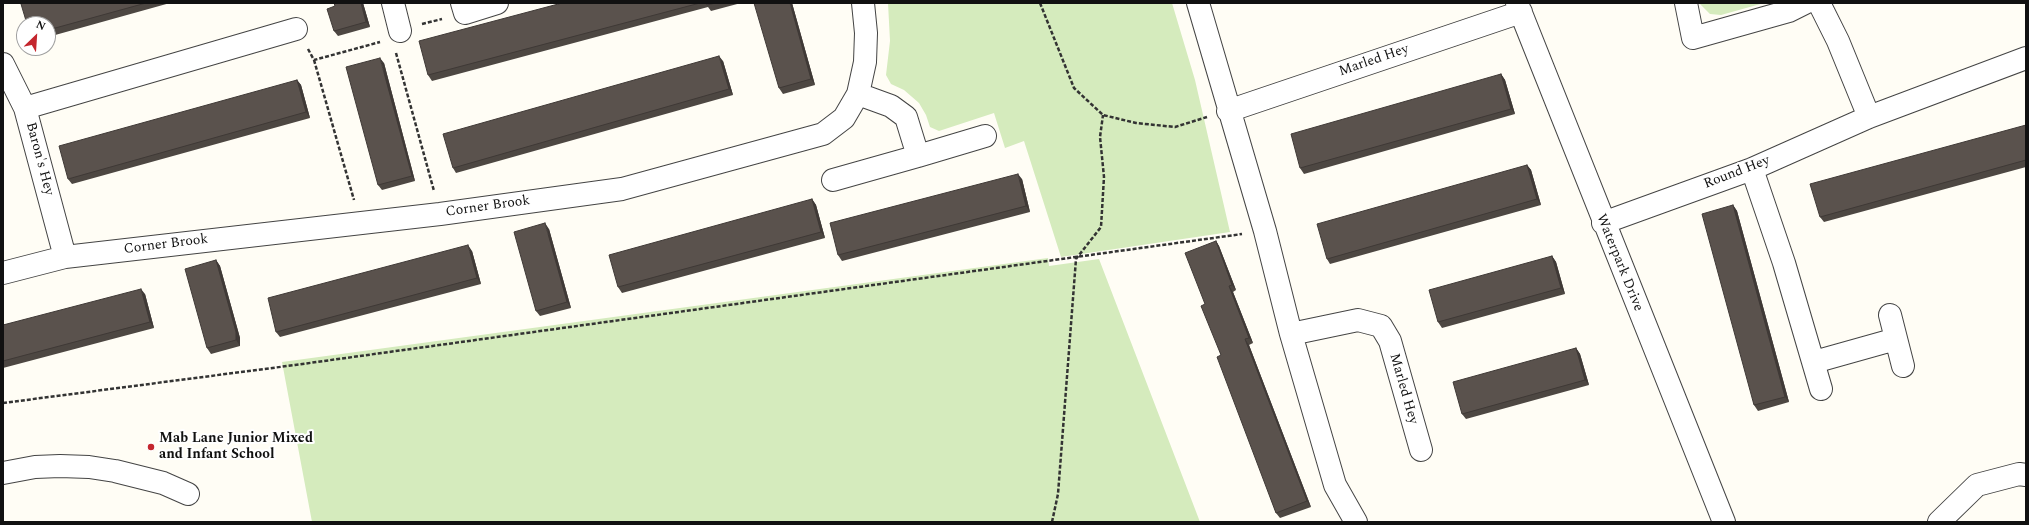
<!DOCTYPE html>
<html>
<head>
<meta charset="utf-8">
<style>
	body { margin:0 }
	#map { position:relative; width:2029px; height:525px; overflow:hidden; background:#fffdf5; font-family:Spectral,serif }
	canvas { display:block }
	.frame { position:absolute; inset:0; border:4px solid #111; pointer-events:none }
	.north { position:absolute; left:16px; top:16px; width:40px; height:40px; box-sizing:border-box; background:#fff; border:1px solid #a0a0a0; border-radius:50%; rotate:25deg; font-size:11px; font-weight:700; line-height:16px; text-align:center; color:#111 }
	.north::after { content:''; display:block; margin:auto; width:14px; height:18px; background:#c4262e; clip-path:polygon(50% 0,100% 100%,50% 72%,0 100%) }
</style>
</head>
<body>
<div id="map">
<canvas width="2029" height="525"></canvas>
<div class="frame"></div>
<div class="north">N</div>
</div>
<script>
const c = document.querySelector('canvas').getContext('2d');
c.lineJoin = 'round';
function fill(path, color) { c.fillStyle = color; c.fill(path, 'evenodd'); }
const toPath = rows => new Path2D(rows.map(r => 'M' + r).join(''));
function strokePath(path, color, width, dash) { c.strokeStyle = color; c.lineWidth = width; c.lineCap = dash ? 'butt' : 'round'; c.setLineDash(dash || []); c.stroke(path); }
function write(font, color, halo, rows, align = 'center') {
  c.font = font + ' Spectral,serif'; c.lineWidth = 4; c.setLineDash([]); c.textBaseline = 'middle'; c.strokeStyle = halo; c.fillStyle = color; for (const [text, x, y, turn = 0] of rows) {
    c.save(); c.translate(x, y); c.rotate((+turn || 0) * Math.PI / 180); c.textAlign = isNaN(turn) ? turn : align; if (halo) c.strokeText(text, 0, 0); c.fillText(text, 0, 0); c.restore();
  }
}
fill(toPath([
	[888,3,1172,3,1195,80,1230,232,1061,257,1024,141,1005,148,994,113,939,131,930,127,926,115,919,103,904,90,891,84,886,75,890,41],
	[1699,3,1764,3,1721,15,1710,14],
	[1048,258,1049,266,1099,259,1200,522,312,522,282,362]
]), '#d5ebbd');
const minor = toPath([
	[393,3,400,31],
	[462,3,465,13,497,3],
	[1198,3,1265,231,1291,334,1335,485,1356,522],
	[1517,3,1724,522],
	[1686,3,1693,38,1789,11,1805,3],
	[1819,3,1838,41,1869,117],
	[3,64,25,108,65,257],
	[25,108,296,29],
	[1228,111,1521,12],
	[918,156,985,136],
	[1752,169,1784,263,1821,389],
	[833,180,918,156,906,117,891,106,858,94],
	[1603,223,1752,169,1869,117,2026,58],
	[3,273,65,257,440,214,622,189,823,134,844,118,858,94,865,62,866,33,863,3],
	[1890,315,1903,366],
	[1291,334,1358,320,1381,326,1390,341,1421,450],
	[1814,362,1896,339],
	[3,473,35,467,60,466,89,467,115,471,163,483,188,494],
	[1939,522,1977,485,2019,474,2026,475]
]);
strokePath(minor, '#444', 24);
strokePath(toPath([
	[1040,3,1074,88,1103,115,1136,123,1175,127,1207,117],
	[422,24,442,19],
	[308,49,314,60,380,42],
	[396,53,434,191],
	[314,60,354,200],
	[3,403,295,365,1242,234],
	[1052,522,1058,494,1076,259,1101,227,1104,177,1100,137,1103,115]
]), '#333', 2.5, [4, 2]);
strokePath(minor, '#fff', 22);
fill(toPath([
	[24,3,170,3,48,37,48,24],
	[334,3,363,3,370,27,338,36,334,31,335,6],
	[562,3,741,3,711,11,708,7,432,81,428,75],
	[792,3,815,85,783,94,779,88],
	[723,61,733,95,456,173,453,168],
	[384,63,415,181,382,190,378,185],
	[1501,74,1505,80,1515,114,1304,174,1300,168],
	[297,80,301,85,310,118,72,184,68,179],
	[2026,125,2026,167,1824,222,1820,217],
	[1527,165,1531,170,1541,205,1330,264,1327,259],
	[1022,179,1030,212,842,261,838,255],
	[812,199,816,205,825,238,622,293,618,287],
	[1733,205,1737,211,1789,402,1758,411,1754,405],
	[549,229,571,308,540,316,536,311],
	[1216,241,1219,246,1236,290,1233,292,1253,343,1249,345,1311,507,1280,518,1276,513,1221,355,1205,304],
	[472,251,481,284,280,337,276,332],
	[1552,256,1556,262,1565,294,1442,328,1438,322],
	[216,260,220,266,240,338,240,346,211,354,207,348],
	[145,294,154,328,3,368,3,325],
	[1576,348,1580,354,1589,385,1466,419,1462,414]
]), '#4d4742');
fill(toPath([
	[361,3,363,3,370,27,366,22],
	[790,3,792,3,815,85,811,79],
	[719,56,723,61,733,95,729,89],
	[380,58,384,63,415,181,412,176],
	[1501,74,1505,80,1515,114,1511,109],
	[297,80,301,85,310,118,306,112],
	[1527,165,1531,170,1541,205,1537,199],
	[1018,174,1022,179,1030,212,1026,206],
	[812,199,816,205,825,238,821,232],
	[1733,205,1737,211,1789,402,1785,397],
	[545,223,549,229,571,308,567,302],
	[1216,241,1219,246,1236,290,1232,285],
	[468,245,472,251,481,284,477,278],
	[1552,256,1556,262,1565,294,1561,288],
	[216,260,220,266,240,338,240,346,236,340],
	[1229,286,1233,292,1253,343,1249,338],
	[141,289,145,294,154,328,150,322],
	[1245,339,1249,345,1311,507,1307,501],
	[1576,348,1580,354,1589,385,1585,380]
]), '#3f3936');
const building = toPath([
	[24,3,146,3,48,30,48,24,27,24,21,4,24,3],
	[334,3,361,3,366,22,334,31,327,9,335,6,334,3],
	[562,3,700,3,428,75,419,41,562,3],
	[706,3,716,3,707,5,706,3],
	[754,3,790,3,811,79,779,88,754,3],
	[719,56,729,89,453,168,443,134,719,56],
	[380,58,412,176,378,185,346,67,380,58],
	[1501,74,1511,109,1300,168,1291,134,1501,74],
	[297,80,306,112,68,179,59,146,297,80],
	[2026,125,2026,160,1820,217,1810,184,2026,125],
	[1527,165,1537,199,1327,259,1317,224,1527,165],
	[1018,174,1026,206,838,255,830,223,1018,174],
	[812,199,821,232,618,287,609,255,812,199],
	[1733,205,1785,397,1754,405,1702,214,1733,205],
	[545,223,567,302,536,311,514,232,545,223],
	[1216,241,1232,285,1229,286,1249,338,1245,339,1307,501,1276,513,1217,357,1221,355,1201,306,1205,304,1185,253,1216,241],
	[468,245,477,278,276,332,268,298,468,245],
	[1552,256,1561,288,1438,322,1429,290,1552,256],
	[216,260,236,332,236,340,207,348,185,269,216,260],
	[141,289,150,322,3,361,3,325,141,289],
	[1576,348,1585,380,1462,414,1453,382,1576,348]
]);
fill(building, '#5a524d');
strokePath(building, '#3f3936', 1);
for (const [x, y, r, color] of [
	[151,447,4,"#c4262e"]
]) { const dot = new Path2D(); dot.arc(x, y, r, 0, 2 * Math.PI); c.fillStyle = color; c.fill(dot); strokePath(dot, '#fff', 1.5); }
write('14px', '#111', '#fff', [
	["Marled Hey",1374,61,-19],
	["Baron's Hey",39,159,75],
	["Round Hey",1737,173,-21],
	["Corner Brook",488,207,-8],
	["Corner Brook",166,245,-7],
	["Waterpark Drive",1619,263,68],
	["Marled Hey",1403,389,74]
]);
write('bold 14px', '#111', '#fff', [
	["Mab Lane Junior Mixed",159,439],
	["and Infant School",159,455]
], 'left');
</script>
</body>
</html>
